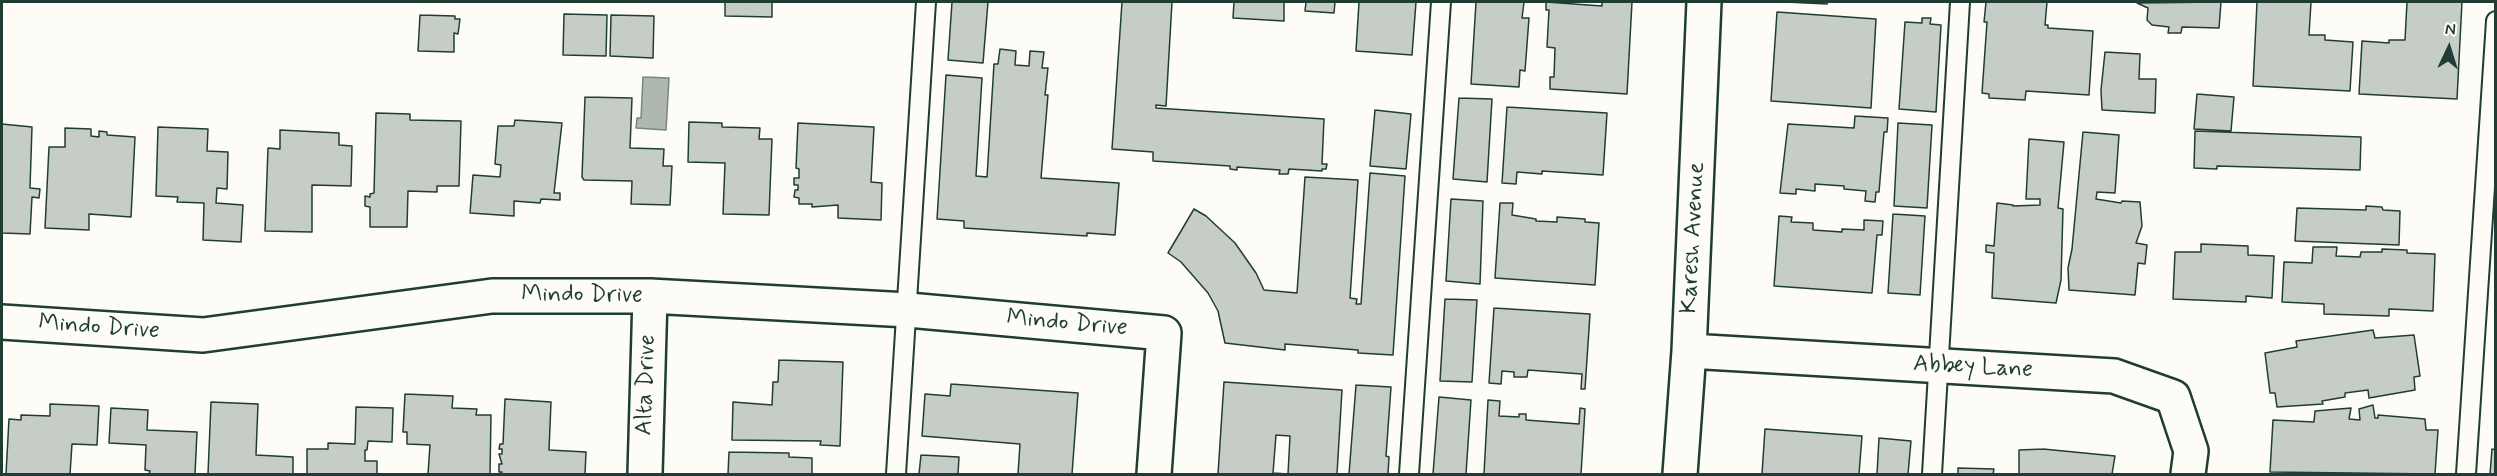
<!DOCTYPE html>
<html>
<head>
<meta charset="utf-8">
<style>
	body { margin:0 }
	#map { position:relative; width:2497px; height:476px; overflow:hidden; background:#fdfcf7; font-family:Mynerve,sans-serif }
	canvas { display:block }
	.frame { position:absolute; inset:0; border:3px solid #1f3d34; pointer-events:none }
	.north { position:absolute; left:2419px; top:18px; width:60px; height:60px; -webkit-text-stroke:4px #fdfcf7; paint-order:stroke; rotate:4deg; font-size:16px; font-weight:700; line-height:24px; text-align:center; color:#1f3d34 }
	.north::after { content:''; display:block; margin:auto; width:21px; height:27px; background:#1f3d34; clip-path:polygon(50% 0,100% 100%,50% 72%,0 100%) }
</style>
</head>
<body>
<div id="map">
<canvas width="2497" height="476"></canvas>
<div class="frame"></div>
<div class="north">N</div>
</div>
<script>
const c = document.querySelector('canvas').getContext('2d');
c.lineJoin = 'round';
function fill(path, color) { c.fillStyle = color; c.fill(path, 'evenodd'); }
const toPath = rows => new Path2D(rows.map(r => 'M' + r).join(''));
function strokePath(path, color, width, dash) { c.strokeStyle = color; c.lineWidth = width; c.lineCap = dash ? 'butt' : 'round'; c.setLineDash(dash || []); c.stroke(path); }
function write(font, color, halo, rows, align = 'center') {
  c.font = font + ' Mynerve,sans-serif'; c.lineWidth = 4.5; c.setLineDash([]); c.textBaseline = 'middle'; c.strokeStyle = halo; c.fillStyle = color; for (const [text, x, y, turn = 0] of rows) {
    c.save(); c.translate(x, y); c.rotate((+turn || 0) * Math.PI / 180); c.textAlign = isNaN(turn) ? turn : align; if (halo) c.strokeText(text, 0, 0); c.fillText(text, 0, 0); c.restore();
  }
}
const water = toPath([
	[643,77,669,78,666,130,636,128,637,118,641,118,643,77]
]);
fill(water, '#aeb8b1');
strokePath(water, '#75877f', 1.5);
const building = toPath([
	[725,2,772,2,772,17,725,16,725,2],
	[952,2,988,2,983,63,948,60,952,2],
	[1122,2,1172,2,1166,106,1156,105,1156,108,1324,119,1322,164,1327,164,1326,169,1322,169,1322,171,1289,169,1288,174,1279,174,1280,170,1237,167,1237,170,1230,169,1230,166,1153,161,1153,152,1112,149,1122,2],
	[1234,2,1284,2,1284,21,1233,18,1234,2],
	[1306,2,1335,2,1334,13,1305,11,1306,2],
	[1359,2,1416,2,1412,55,1356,51,1359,2],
	[1476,2,1524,2,1522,18,1529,18,1525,71,1520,70,1519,87,1471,84,1476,2],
	[1546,2,1602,6,1602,2,1632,2,1627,94,1550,89,1550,77,1554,77,1555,48,1547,47,1549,10,1546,10,1546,2],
	[1785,2,1828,2,1827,4,1785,2],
	[1986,2,2047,2,2045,25,2048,25,2048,28,2093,31,2089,95,2026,91,2025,100,1989,98,1989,94,1982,93,1987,22,1984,22,1986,2],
	[2257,2,2311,2,2309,35,2325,35,2325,40,2353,42,2350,91,2253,86,2257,2],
	[2407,2,2462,2,2457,99,2359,94,2362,41,2389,43,2389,40,2405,40,2407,2],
	[2137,3,2221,2,2219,28,2182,27,2181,33,2168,33,2169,27,2152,25,2147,20,2148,8,2137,3],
	[1777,12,1876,19,1871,108,1771,101,1777,12],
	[564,14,607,15,606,56,563,55,564,14],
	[420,15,455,16,455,19,460,19,458,34,454,33,454,52,418,51,420,15],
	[611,15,654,16,653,58,610,56,611,15],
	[1922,18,1931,18,1930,24,1941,25,1936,112,1899,109,1905,22,1922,23,1922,18],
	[1000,49,1016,51,1015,65,1029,66,1030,51,1044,52,1042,68,1048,68,1045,95,1048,95,1041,178,1119,183,1115,235,1087,233,1087,236,964,228,964,221,937,219,946,75,982,78,976,176,987,177,994,64,998,64,1000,49],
	[2105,52,2140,54,2139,79,2156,79,2155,113,2102,110,2101,90,2105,52],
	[2197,94,2234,97,2231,131,2194,129,2197,94],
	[585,97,632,98,630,148,664,149,663,166,672,166,670,205,631,204,632,181,584,180,582,177,585,97],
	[1459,98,1492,99,1487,182,1453,179,1459,98],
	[1507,107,1607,113,1603,175,1542,171,1542,174,1517,172,1516,184,1502,183,1507,107],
	[1375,110,1411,114,1406,169,1370,166,1375,110],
	[376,113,410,114,410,120,461,121,459,186,437,186,437,192,408,191,407,227,370,227,370,207,365,206,365,196,370,197,370,194,374,193,376,113],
	[1855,116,1888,118,1887,132,1884,132,1879,192,1876,192,1875,202,1865,201,1866,191,1844,189,1844,186,1815,184,1815,191,1796,189,1796,194,1780,193,1788,124,1854,128,1855,116],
	[515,120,562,123,554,193,560,193,560,200,541,199,540,203,514,201,514,216,470,213,473,175,500,177,501,165,495,164,498,126,514,126,515,120],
	[689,122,722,123,722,127,760,128,759,139,772,139,769,215,723,214,725,163,688,162,689,122],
	[798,123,874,127,871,182,882,183,881,220,838,218,838,205,812,207,812,204,799,204,799,198,794,197,795,190,798,190,798,185,794,185,794,178,799,178,799,169,796,168,798,123],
	[1898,123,1932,125,1927,208,1894,206,1898,123],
	[2,124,32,127,30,188,40,189,39,198,32,197,30,234,2,233,2,124],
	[158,127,208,129,207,151,228,152,227,189,217,188,216,203,243,205,241,242,203,240,204,203,177,202,178,197,156,196,158,127],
	[65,128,91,129,91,136,99,137,99,131,107,132,107,135,135,137,131,217,89,214,89,230,45,228,49,147,65,147,65,128],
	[280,130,339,133,339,145,352,146,351,186,312,185,312,232,265,231,268,148,280,149,280,130],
	[2195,131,2361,137,2360,170,2217,166,2217,169,2194,168,2195,131],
	[2083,132,2119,135,2115,193,2097,192,2096,199,2121,203,2122,201,2140,202,2142,226,2136,243,2147,245,2145,264,2138,263,2135,295,2069,290,2068,268,2072,249,2083,132],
	[2029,139,2064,142,2058,208,2063,209,2061,280,2056,303,1992,298,1994,253,1986,252,1986,245,1994,246,1997,203,2013,205,2013,206,2040,205,2040,199,2026,199,2029,139],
	[1370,173,1405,176,1393,355,1358,353,1358,350,1285,344,1285,350,1225,343,1218,311,1208,293,1181,262,1168,253,1194,209,1206,216,1235,243,1256,273,1264,290,1297,293,1305,177,1358,180,1350,298,1357,299,1356,304,1361,304,1370,173],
	[1451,199,1483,201,1480,284,1446,281,1451,199],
	[1500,203,1513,203,1512,215,1536,219,1536,221,1557,222,1557,217,1585,219,1585,222,1599,223,1595,285,1495,278,1500,203],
	[2366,206,2382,207,2383,210,2400,211,2399,245,2295,241,2297,208,2366,210,2366,206],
	[1893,214,1925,216,1920,295,1888,293,1893,214],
	[1779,216,1792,217,1791,222,1813,223,1813,230,1842,232,1842,229,1864,230,1864,220,1883,221,1882,235,1877,235,1872,293,1774,286,1779,216],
	[2201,244,2248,246,2248,255,2274,256,2272,298,2246,296,2246,302,2173,299,2175,252,2201,252,2201,244],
	[2313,247,2337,247,2336,256,2360,257,2361,252,2382,252,2382,249,2407,250,2407,253,2435,254,2433,311,2389,309,2389,316,2324,314,2324,304,2282,302,2284,262,2312,263,2313,247],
	[1445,299,1477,300,1472,382,1440,381,1445,299],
	[1494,308,1590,314,1585,389,1581,389,1582,374,1528,370,1527,377,1514,377,1514,372,1502,371,1501,384,1489,383,1494,308],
	[2373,330,2375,338,2414,335,2420,376,2414,377,2415,390,2369,398,2368,390,2345,393,2345,397,2322,401,2323,404,2277,407,2275,393,2270,393,2265,353,2297,347,2296,341,2373,330],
	[779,360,843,362,840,446,820,445,821,441,732,440,733,402,772,405,773,382,778,382,779,360],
	[1224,382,1342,390,1337,474,1218,474,1224,382],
	[1276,435,1290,436,1288,474,1273,473,1276,435],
	[951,384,1078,393,1072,474,1018,474,1020,444,922,436,925,394,950,396,951,384],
	[1356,385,1391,387,1386,456,1389,457,1388,474,1349,474,1356,385],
	[405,394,453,396,452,408,477,409,476,415,491,415,490,474,428,474,430,445,407,444,407,432,403,432,405,394],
	[1439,397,1471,400,1466,474,1433,474,1439,397],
	[505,399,551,402,549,450,586,452,585,474,501,474,502,472,499,472,499,464,502,464,499,454,502,454,502,449,499,449,500,444,503,444,505,399],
	[1488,400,1500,401,1499,416,1519,417,1519,414,1526,414,1526,420,1579,424,1580,408,1585,409,1581,474,1484,474,1488,400],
	[211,402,258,404,256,455,293,457,293,474,208,474,211,402],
	[50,404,99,406,97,445,72,444,70,474,6,474,9,419,21,420,21,415,50,416,50,404],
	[2373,405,2375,418,2378,418,2378,415,2425,419,2426,430,2438,430,2435,474,2270,472,2273,420,2314,422,2315,411,2351,408,2349,419,2360,420,2359,409,2373,405],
	[356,407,393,408,392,442,368,441,367,450,365,450,365,461,377,461,377,474,307,474,307,449,328,449,328,443,355,444,356,407],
	[111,408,148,410,147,430,197,432,195,474,149,474,150,471,145,470,146,445,109,443,111,408],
	[1765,429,1862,436,1859,474,1762,474,1765,429],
	[1879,438,1911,441,1908,474,1877,474,1879,438],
	[2043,449,2115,456,2112,474,2019,474,2019,450,2043,449],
	[2492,449,2496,450,2496,474,2490,474,2492,449],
	[729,452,789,453,789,457,812,458,812,474,728,474,729,452],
	[921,455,959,457,958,474,919,474,921,455],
	[1958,468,1994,469,1993,474,1958,474,1958,468]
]);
fill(building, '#c6cdc7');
strokePath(building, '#1f3d34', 1.5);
const lane = toPath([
	[896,474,926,2],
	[1409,474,1441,2],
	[1932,474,1960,2],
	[2466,474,2496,21]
]);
const street = toPath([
	[2,322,203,335,492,296,650,296,908,310,1164,333,1154,474],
	[1689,351,2114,376,2173,397,2191,451,2188,474],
	[645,474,650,296],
	[1680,474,1689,351,1704,2]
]);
strokePath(lane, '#1f3d34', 22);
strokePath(street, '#1f3d34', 38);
strokePath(lane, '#fdfcf7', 18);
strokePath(street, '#fdfcf7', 33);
write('24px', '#1f3d34', '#fdfcf7', [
	["Karesh Avenue",1694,238,-87],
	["Mindo Drive",582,296],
	["Mindo Drive",1067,324,5],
	["Mindo Drive",99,328,4],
	["Abbey Lane",1973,368,3],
	["Alta Drive",647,385,-88]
]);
</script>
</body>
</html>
